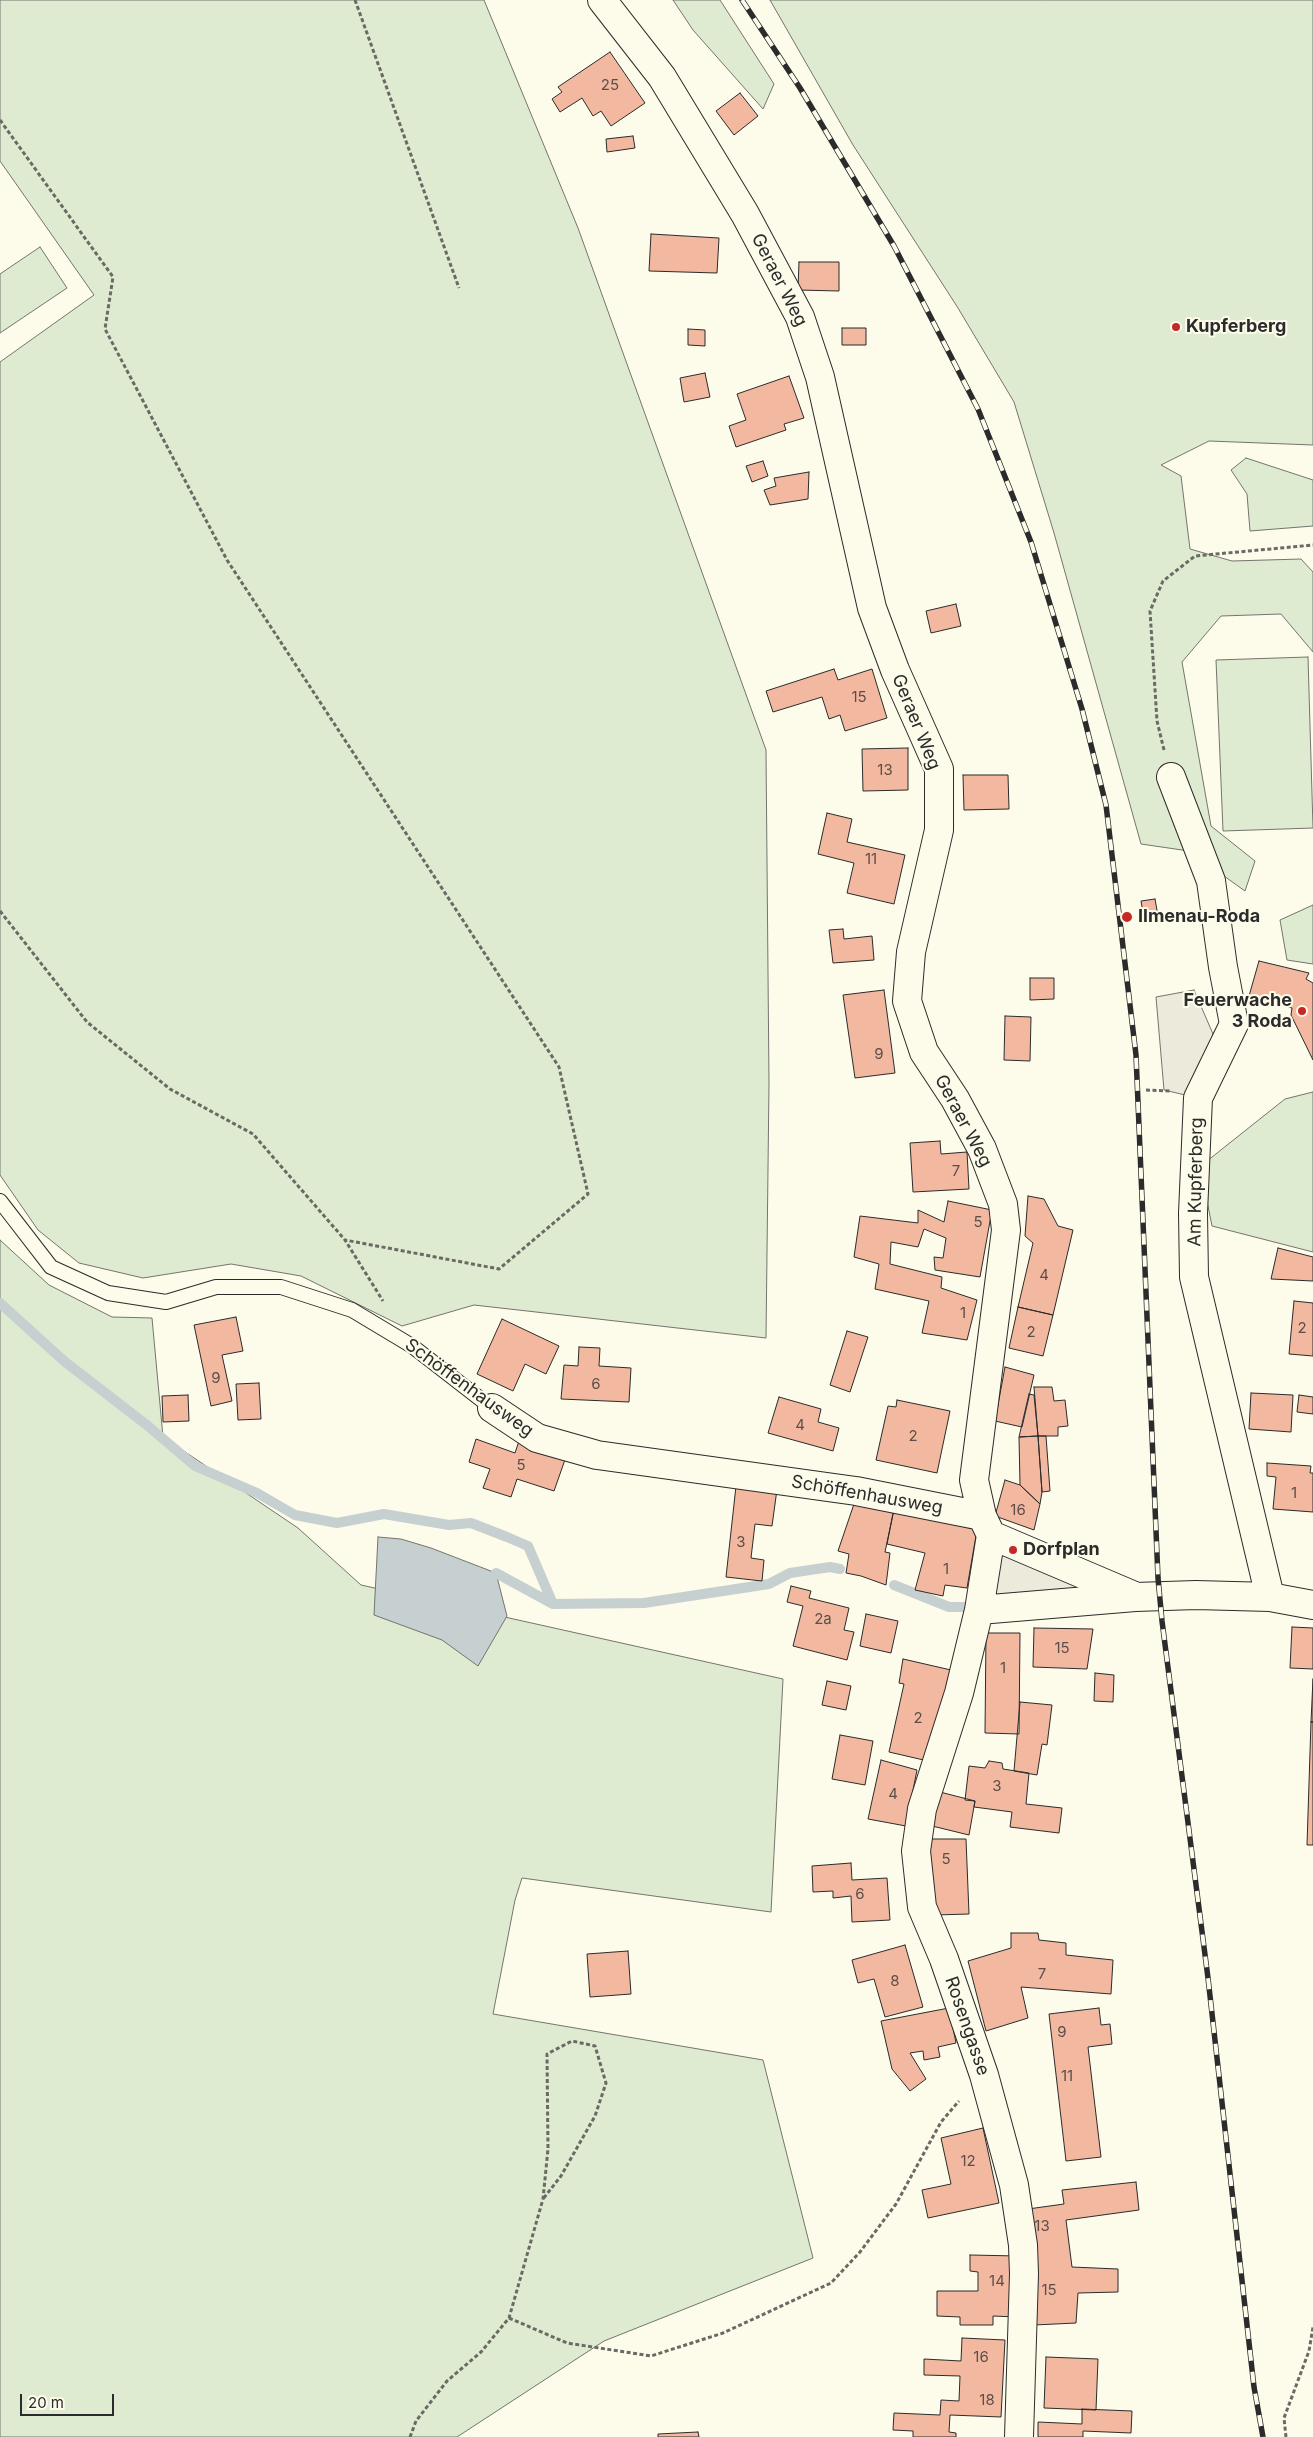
<!DOCTYPE html>
<html>
<head>
<meta charset="utf-8">
<style>
	body { margin:0 }
	#map { position:relative; width:1313px; height:2437px; overflow:hidden; background:#fdfbea; font-family:Inter,sans-serif }
	canvas { display:block }
	.scale { position:absolute; left:20px; top:2394px; width:94px; height:22px; box-sizing:border-box; border:2px solid #2b2b2b; border-top:0; padding-left:6px; font-size:15px; line-height:18px; white-space:nowrap; color:#2b2b2b; -webkit-text-stroke:4px #fdfbea; paint-order:stroke }
</style>
</head>
<body>
<div id="map">
<canvas width="1313" height="2437"></canvas>
<div class="scale">20 m</div>
</div>
<script>
const c = document.querySelector('canvas').getContext('2d');
c.lineJoin = 'round';
function fill(path, color) { c.fillStyle = color; c.fill(path, 'evenodd'); }
const toPath = rows => new Path2D(rows.map(r => 'M' + r).join(''));
function strokePath(path, color, width, dash) { c.strokeStyle = color; c.lineWidth = width; c.lineCap = dash ? 'butt' : 'round'; c.setLineDash(dash || []); c.stroke(path); }
function write(font, color, halo, rows, align = 'center') {
  c.font = font + ' Inter,sans-serif'; c.lineWidth = 4; c.setLineDash([]); c.textBaseline = 'middle'; c.strokeStyle = halo; c.fillStyle = color; for (const [text, x, y, turn = 0] of rows) {
    c.save(); c.translate(x, y); c.rotate((+turn || 0) * Math.PI / 180); c.textAlign = isNaN(turn) ? turn : align; if (halo) c.strokeText(text, 0, 0); c.fillText(text, 0, 0); c.restore();
  }
}
const green = toPath([
	[0,0,484,0,578,228,766,750,769,1084,766,1338,474,1305,402,1326,301,1276,231,1264,143,1278,79,1263,38,1230,0,1175,0,362,94,295,0,161,0,0],
	[673,0,720,0,774,84,763,109,693,30,673,0],
	[770,0,1313,0,1313,445,1209,441,1161,465,1181,476,1190,549,1232,561,1301,559,1313,572,1313,652,1281,614,1221,616,1182,662,1211,826,1255,861,1245,891,1189,851,1141,844,1054,533,1014,402,958,308,853,145,770,0],
	[40,247,67,288,0,333,0,274,40,247],
	[1246,458,1313,480,1313,526,1250,531,1247,494,1231,470,1246,458],
	[1308,657,1313,828,1223,831,1216,660,1308,657],
	[1313,905,1313,964,1287,960,1280,920,1313,905],
	[1313,1092,1313,1252,1212,1226,1207,1201,1207,1161,1285,1099,1313,1092],
	[0,1240,49,1285,112,1317,152,1318,163,1437,298,1528,361,1585,783,1679,771,1912,522,1878,515,1900,493,2014,763,2060,813,2258,604,2341,457,2437,0,2437,0,1240]
]);
fill(green, '#deebd1');
strokePath(green, '#74746e', 1);
const parking = toPath([
	[1194,990,1213,1034,1198,1098,1164,1090,1156,997,1194,990],
	[979,1517,1122,1583,966,1624,979,1517]
]);
fill(parking, '#eceadb');
strokePath(parking, '#74746e', 1);
const water = toPath([
	[378,1537,401,1539,431,1548,496,1573,507,1616,478,1666,442,1640,374,1615,378,1537]
]);
fill(water, '#c7d0d0');
strokePath(water, '#74746e', 1);
strokePath(toPath([
	[0,1303,64,1361,148,1426,195,1466,257,1493,295,1515,337,1523,384,1514,449,1525,471,1523,507,1537,528,1546,553,1604],
	[496,1573,553,1604,644,1603,769,1584,790,1573,830,1567,840,1569],
	[894,1585,949,1607,965,1607]
]), '#c7d0d0', 10);
const building = toPath([
	[610,52,645,103,611,126,601,111,593,116,582,98,560,112,552,99,562,92,558,87,610,52],
	[740,93,758,116,734,135,716,111,740,93],
	[633,136,635,148,607,152,606,139,633,136],
	[651,234,719,238,717,273,649,271,651,234],
	[799,262,839,262,839,291,798,290,799,262],
	[842,328,866,328,866,345,842,345,842,328],
	[688,329,705,330,705,346,688,345,688,329],
	[705,373,710,397,684,402,680,378,705,373],
	[789,376,804,418,784,424,786,430,736,447,729,426,746,420,737,394,789,376],
	[763,461,768,476,752,482,746,466,763,461],
	[809,472,808,499,770,505,764,490,776,486,774,478,809,472],
	[956,604,961,626,931,633,926,611,956,604],
	[834,669,838,680,872,669,887,718,845,731,840,715,829,719,822,697,773,712,766,691,834,669],
	[908,748,908,790,863,791,862,749,908,748],
	[963,775,1008,775,1009,809,964,810,963,775],
	[827,813,852,819,847,842,905,855,894,904,847,893,854,863,818,854,827,813],
	[1155,899,1158,916,1144,919,1141,901,1155,899],
	[843,929,844,939,872,936,874,960,833,963,829,930,843,929],
	[1259,961,1309,973,1306,979,1313,983,1313,1060,1291,1015,1292,1008,1249,996,1259,961],
	[1030,978,1054,978,1054,999,1030,1000,1030,978],
	[884,990,895,1073,855,1078,843,995,884,990],
	[1005,1016,1031,1017,1030,1061,1004,1060,1005,1016],
	[940,1141,941,1154,967,1152,969,1189,913,1192,910,1143,940,1141],
	[1028,1196,1044,1199,1058,1226,1073,1230,1053,1315,1018,1307,1033,1243,1025,1236,1028,1196],
	[948,1201,992,1210,980,1277,935,1270,934,1257,943,1258,946,1238,924,1229,918,1247,891,1242,890,1264,942,1277,941,1288,977,1300,967,1340,922,1333,929,1301,875,1289,879,1264,854,1257,860,1216,918,1223,918,1210,944,1222,948,1201],
	[1278,1248,1313,1257,1313,1281,1271,1279,1278,1248],
	[1294,1301,1313,1303,1313,1356,1289,1354,1294,1301],
	[1018,1307,1053,1315,1043,1356,1009,1348,1018,1307],
	[236,1317,243,1351,222,1355,232,1401,211,1406,194,1325,236,1317],
	[502,1319,559,1346,546,1374,525,1364,513,1391,477,1374,502,1319],
	[847,1331,868,1337,850,1392,830,1385,847,1331],
	[579,1347,600,1348,599,1366,631,1368,629,1402,561,1399,564,1365,578,1366,579,1347],
	[1005,1367,1034,1375,1022,1427,995,1421,1005,1367],
	[259,1383,261,1419,238,1420,236,1384,259,1383],
	[1034,1387,1052,1387,1054,1401,1065,1400,1068,1426,1058,1427,1058,1436,1038,1436,1034,1387],
	[1251,1393,1293,1395,1291,1432,1249,1429,1251,1393],
	[1029,1394,1034,1395,1038,1436,1019,1437,1029,1394],
	[188,1395,189,1421,163,1422,162,1396,188,1395],
	[1299,1395,1313,1397,1313,1414,1297,1412,1299,1395],
	[779,1397,821,1409,818,1422,839,1428,833,1451,768,1433,779,1397],
	[897,1400,950,1411,937,1473,876,1460,888,1406,896,1407,897,1400],
	[1038,1436,1046,1436,1050,1491,1042,1492,1038,1436],
	[1038,1436,1042,1492,1040,1504,1020,1485,1019,1437,1038,1436],
	[520,1438,567,1454,554,1491,517,1479,511,1497,483,1488,490,1469,469,1462,476,1439,515,1453,520,1438],
	[1267,1463,1311,1466,1310,1473,1313,1473,1313,1512,1273,1509,1276,1477,1267,1476,1267,1463],
	[737,1477,778,1482,772,1526,755,1524,751,1558,764,1560,762,1581,726,1577,737,1477],
	[1005,1480,1020,1485,1040,1504,1034,1530,995,1516,1005,1480],
	[855,1501,894,1509,885,1552,890,1553,886,1585,861,1576,846,1573,849,1554,838,1551,855,1501],
	[894,1509,977,1530,967,1588,945,1585,943,1596,915,1590,925,1553,887,1544,894,1509],
	[791,1586,811,1591,809,1598,849,1608,844,1630,854,1632,847,1660,793,1646,803,1606,787,1602,791,1586],
	[866,1614,898,1621,891,1653,860,1646,866,1614],
	[1292,1627,1313,1628,1313,1669,1290,1668,1292,1627],
	[1034,1628,1093,1629,1087,1669,1033,1667,1034,1628],
	[986,1633,1020,1633,1019,1734,985,1733,986,1633],
	[903,1659,951,1670,928,1761,889,1752,904,1684,899,1683,903,1659],
	[1095,1673,1114,1675,1113,1702,1094,1701,1095,1673],
	[1313,1679,1313,1722,1311,1722,1313,1679],
	[827,1681,851,1686,846,1710,822,1705,827,1681],
	[1020,1702,1052,1705,1047,1745,1042,1744,1037,1775,1014,1771,1020,1702],
	[1311,1722,1313,1722,1313,1845,1307,1845,1311,1722],
	[840,1735,873,1741,865,1785,832,1779,840,1735],
	[881,1760,917,1770,906,1826,868,1819,881,1760],
	[989,1761,1002,1763,1003,1769,1029,1773,1026,1804,1062,1808,1059,1833,1010,1827,1012,1812,974,1807,975,1801,965,1800,969,1766,985,1768,989,1761],
	[936,1791,975,1801,969,1835,928,1825,936,1791],
	[926,1839,966,1839,969,1914,935,1915,926,1839],
	[851,1863,852,1880,887,1878,890,1920,852,1922,851,1896,833,1898,833,1891,813,1892,812,1866,851,1863],
	[1011,1933,1038,1933,1039,1940,1066,1943,1066,1955,1113,1960,1111,1994,1021,1987,1028,2018,986,2031,968,1961,1011,1948,1011,1933],
	[905,1945,923,2007,885,2017,874,1979,858,1983,852,1960,905,1945],
	[628,1951,631,1994,590,1997,587,1954,628,1951],
	[949,2008,956,2043,938,2047,940,2057,924,2060,923,2051,910,2053,926,2079,910,2091,892,2069,881,2021,949,2008],
	[1099,2008,1101,2025,1110,2024,1112,2044,1088,2047,1101,2157,1066,2161,1049,2014,1099,2008],
	[983,2128,999,2203,928,2218,922,2190,951,2184,941,2138,983,2128],
	[1136,2182,1139,2210,1066,2220,1072,2267,1118,2269,1118,2292,1078,2293,1076,2323,1034,2325,1028,2209,1064,2204,1062,2190,1136,2182],
	[970,2255,1018,2256,1017,2317,993,2316,993,2325,960,2325,960,2317,937,2316,937,2291,978,2291,978,2272,970,2271,970,2255],
	[962,2338,1005,2340,1001,2417,950,2415,949,2432,956,2433,956,2437,913,2437,913,2431,893,2430,894,2413,940,2415,941,2400,959,2401,960,2376,924,2375,924,2359,961,2361,962,2338],
	[1046,2357,1098,2359,1096,2410,1044,2408,1046,2357],
	[1082,2409,1132,2411,1131,2433,1083,2431,1083,2437,1038,2437,1038,2422,1082,2424,1082,2409],
	[698,2432,699,2437,658,2437,658,2434,698,2432]
]);
fill(building, '#f2b8a0');
strokePath(building, '#2b2b2b', 1);
const service = toPath([
	[0,1201,51,1267,108,1293,166,1302,216,1287,281,1287,352,1310,412,1346,492,1408]
]);
const minor = toPath([
	[602,0,662,77,745,214,800,317,820,377,872,608,895,670,939,769,939,830,911,952,907,1001,924,1052,955,1099,982,1149,1003,1204,1006,1230,974,1480,982,1516,991,1535,979,1610,959,1693,922,1809,916,1851,922,1907,944,1959,984,2075,1014,2185,1023,2245,1024,2274,1019,2437],
	[1171,777,1211,881,1223,967,1234,1024,1198,1098,1193,1213,1194,1277,1270,1597],
	[492,1408,537,1438,597,1455,856,1491,982,1516],
	[991,1535,1132,1595],
	[979,1610,1135,1597,1196,1595,1270,1597,1313,1605]
]);
strokePath(service, '#2b2b2b', 16);
strokePath(minor, '#2b2b2b', 30);
strokePath(toPath([
	[355,0,459,288],
	[0,120,113,277,105,329,227,560,559,1067,588,1194,499,1269,345,1240],
	[1164,750,1157,721,1150,611,1163,581,1195,556,1313,545],
	[0,911,87,1022,170,1089,253,1134,345,1240,383,1301],
	[1146,1090,1170,1091],
	[509,2318,567,2343,651,2356,723,2333,831,2283,860,2252,896,2204,941,2122,959,2101],
	[410,2437,416,2421,447,2381,481,2352,509,2318,543,2199,548,2149,547,2054,572,2041,595,2046,606,2083,595,2116,561,2176,543,2199],
	[1286,2437,1284,2418,1309,2351,1313,2327]
]), '#6a6964', 3, [4, 2.5]);
strokePath(service, '#fdfbea', 14);
strokePath(minor, '#fdfbea', 28);
const rail = toPath([
	[742,0,800,88,894,246,978,409,1031,542,1082,709,1106,805,1136,1055,1158,1578,1162,1621,1208,1978,1254,2387,1263,2437]
]);
strokePath(rail, '#2b2b2b', 5.5);
strokePath(rail, '#fdfbea', 4, [11]);
for (const [x, y, r, color] of [
	[1176,327,5,"#c62828"],
	[1127,917,6,"#c62828"],
	[1302,1011,5,"#c62828"],
	[1013,1550,5,"#c62828"]
]) { const dot = new Path2D(); dot.arc(x, y, r, 0, 2 * Math.PI); c.fillStyle = color; c.fill(dot); strokePath(dot, '#fdfbea', 2); }
write('15px', '#5d4e48', null, [
	["25",610,85],
	["15",859,697],
	["13",885,770],
	["11",871,859],
	["9",879,1054],
	["7",956,1171],
	["5",978,1222],
	["4",1044,1275],
	["1",963,1313],
	["2",1302,1328],
	["2",1031,1332],
	["9",216,1378],
	["6",596,1384],
	["4",800,1425],
	["2",913,1436],
	["5",521,1465],
	["1",1294,1493],
	["16",1018,1510],
	["3",741,1542],
	["1",946,1569],
	["2a",823,1619],
	["15",1062,1648],
	["1",1003,1668],
	["2",918,1718],
	["3",997,1786],
	["4",893,1794],
	["5",946,1859],
	["6",860,1894],
	["7",1042,1974],
	["8",895,1981],
	["9",1062,2032],
	["11",1067,2076],
	["12",968,2161],
	["13",1042,2226],
	["14",997,2281],
	["15",1049,2290],
	["16",981,2357],
	["18",987,2400]
]);
write('18px', '#2b2b2b', '#fdfbea', [
	["Geraer Weg",779,280,63],
	["Geraer Weg",916,722,68],
	["Geraer Weg",963,1121,62],
	["Am Kupferberg",1196,1182,-89],
	["Schöffenhausweg",469,1388,36],
	["Schöffenhausweg",867,1495,10],
	["Rosengasse",967,2026,71]
]);
write('bold 18px', '#2b2b2b', '#fdfbea', [
	["Kupferberg",1186,327],
	["Ilmenau-Roda",1138,917],
	["Feuerwache",1292,1001,"right"],
	["3 Roda",1292,1022,"right"],
	["Dorfplan",1023,1550]
], 'left');
</script>
</body>
</html>
